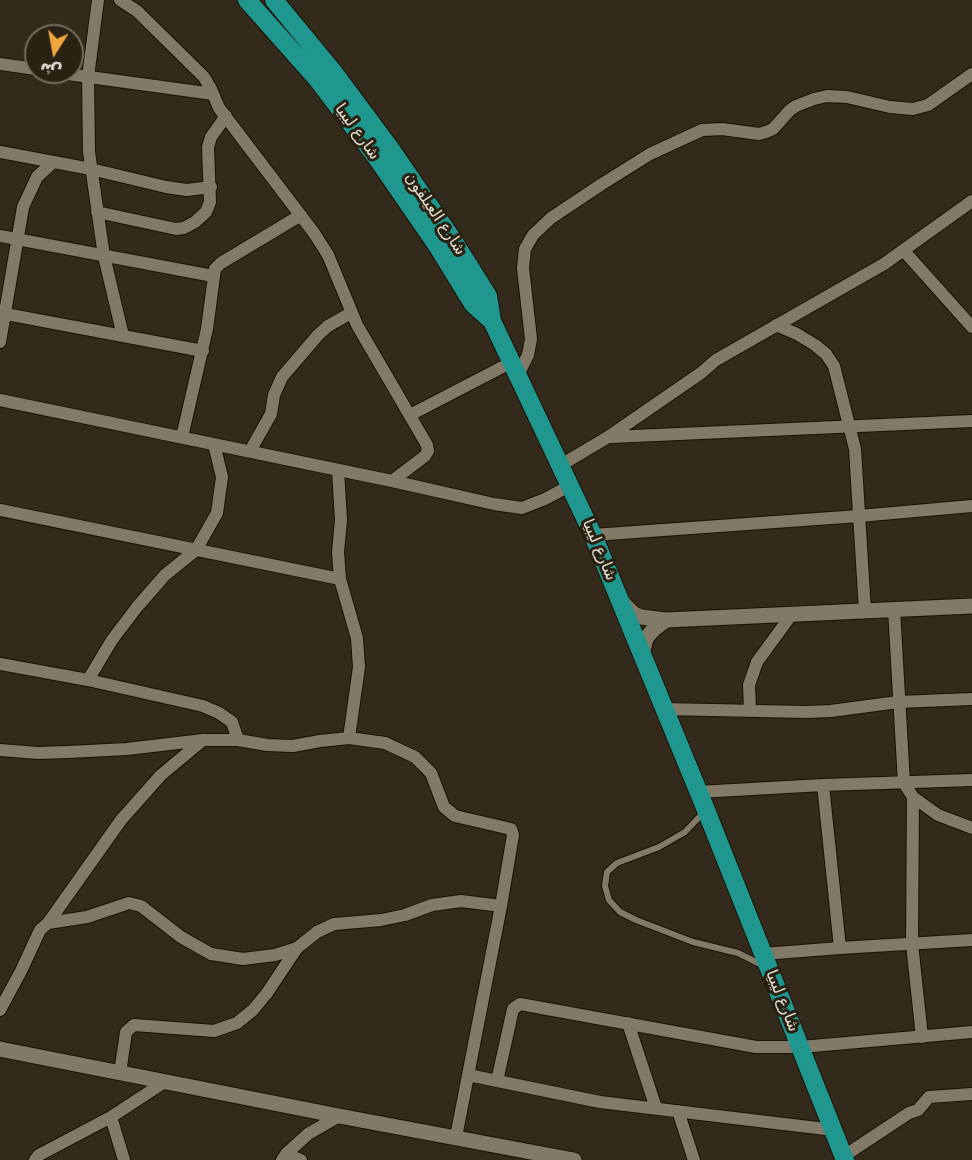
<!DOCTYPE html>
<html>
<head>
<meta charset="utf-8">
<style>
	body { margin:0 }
	#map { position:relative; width:972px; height:1160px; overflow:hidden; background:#332a1b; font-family:"DejaVu Sans","Noto Sans Arabic",sans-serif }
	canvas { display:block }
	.north { position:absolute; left:24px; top:24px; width:60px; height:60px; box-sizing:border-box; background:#292111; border:2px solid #736c5e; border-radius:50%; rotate:191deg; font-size:16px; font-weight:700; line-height:24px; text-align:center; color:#e1dcd2 }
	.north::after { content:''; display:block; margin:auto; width:21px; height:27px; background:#f0a63f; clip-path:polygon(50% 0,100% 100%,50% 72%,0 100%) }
</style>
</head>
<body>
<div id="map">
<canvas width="972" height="1160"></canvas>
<div class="north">ش</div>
</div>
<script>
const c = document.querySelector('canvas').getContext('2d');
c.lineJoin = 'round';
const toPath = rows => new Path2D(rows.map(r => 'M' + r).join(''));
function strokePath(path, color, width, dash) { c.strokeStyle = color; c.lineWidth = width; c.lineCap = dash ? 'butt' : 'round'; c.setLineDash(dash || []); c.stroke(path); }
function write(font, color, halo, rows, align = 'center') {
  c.font = font + ' "DejaVu Sans","Noto Sans Arabic",sans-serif'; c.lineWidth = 6; c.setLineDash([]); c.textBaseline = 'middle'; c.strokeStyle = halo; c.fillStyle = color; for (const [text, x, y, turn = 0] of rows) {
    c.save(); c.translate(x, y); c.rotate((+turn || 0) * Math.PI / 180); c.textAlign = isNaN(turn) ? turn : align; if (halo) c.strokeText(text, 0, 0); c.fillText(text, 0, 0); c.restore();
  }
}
const service = toPath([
	[704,812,685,832,659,847,617,863,607,872,605,886,609,900,620,912,636,920,693,942,738,953,762,965]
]);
const minor = toPath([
	[98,0,88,77,89,152,104,256,123,336],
	[120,0,137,11,204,77,211,89,219,108,314,233,328,255,357,325,427,445,428,451,425,456,392,481],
	[0,64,36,69],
	[53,72,213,94],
	[0,152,91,169,166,187,187,190,211,187],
	[97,212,176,229,184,228,195,222,206,212,210,202,208,147,211,137,226,116],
	[0,236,213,276],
	[904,251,972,327],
	[0,313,203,351],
	[776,325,797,334,815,345,826,354,834,366,855,449,865,611],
	[0,342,23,207,37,177,53,162],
	[518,375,528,355,531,339,523,268,525,249,533,235,551,218,602,184,650,154,702,130,722,129,759,134,766,132,773,129,790,110,796,106,814,99,827,96,847,97,890,107,913,109,928,105,972,74],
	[0,400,392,481,494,504,522,508,545,499,571,485],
	[410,415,512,362],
	[182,437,207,329,215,269,221,263,301,215],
	[611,437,972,421],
	[250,451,271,414,274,395,282,377,318,335,328,326,351,313],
	[561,465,608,437,701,373,716,360,884,264,972,201],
	[338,470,341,520,338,552,340,579,357,638,359,667,349,738],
	[0,510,340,579],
	[593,535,859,516,972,506],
	[894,609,904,783,913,797,938,815,972,828],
	[0,664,88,680,203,706,219,713,232,722,238,740],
	[88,680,112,640,137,607,165,575,196,550,217,513,222,477,214,444],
	[665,709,805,712,831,711,898,702,972,699],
	[750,710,749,685,757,662,792,614],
	[0,750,38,753,68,752,127,749,203,740,238,740,267,745,293,746,320,741,349,738,385,743,415,757,431,773,444,807,455,816,511,829,513,835,501,906,456,1137],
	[823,785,840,948],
	[698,792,823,785,972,780],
	[913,797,912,944,922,1037],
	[48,923,87,917,129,903,141,906,181,937,211,954,243,959,275,955,297,948],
	[763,954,840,948,972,940],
	[0,1010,21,971,40,930,48,923,121,820,161,775,203,740],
	[628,1023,656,1108],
	[120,1073,126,1032,134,1025,214,1031,237,1023,253,1010,267,993,297,948,317,932,334,924,381,920,405,915,432,905,461,901,501,906],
	[468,1075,600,1102,834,1130],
	[497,1081,513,1009,520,1004,756,1047,801,1047,972,1032],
	[678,1111,694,1160],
	[111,1117,124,1160],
	[286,1154,301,1160],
	[844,1156,909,1113,918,1110,929,1097,972,1094],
	[35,1160,39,1155,111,1117,166,1081],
	[282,1160,286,1154,308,1134,339,1116]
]);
const tertiary = toPath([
	[621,601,634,614,641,617,666,620,972,606],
	[642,655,646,638,654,629,666,620],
	[0,1049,339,1116,574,1160]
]);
const trunk = toPath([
	[247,0,318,80,376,157,438,247,473,304,492,321,593,535,706,810,845,1160],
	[274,0,335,74,390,148,451,237,488,296,492,321]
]);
strokePath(service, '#1a1305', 8);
strokePath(minor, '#1a1305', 14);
strokePath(tertiary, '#1a1305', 17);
strokePath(trunk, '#1a1305', 20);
strokePath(service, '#837967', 6);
strokePath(minor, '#837967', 12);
strokePath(tertiary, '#837967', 15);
strokePath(trunk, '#1f968e', 18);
write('16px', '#e1dcd2', '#292111', [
	["شارع ليبيا",357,132,54],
	["شارع العيلفون",435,214,56],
	["شارع ليبيا",599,550,67],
	["شارع ليبيا",782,1001,68]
]);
</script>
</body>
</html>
